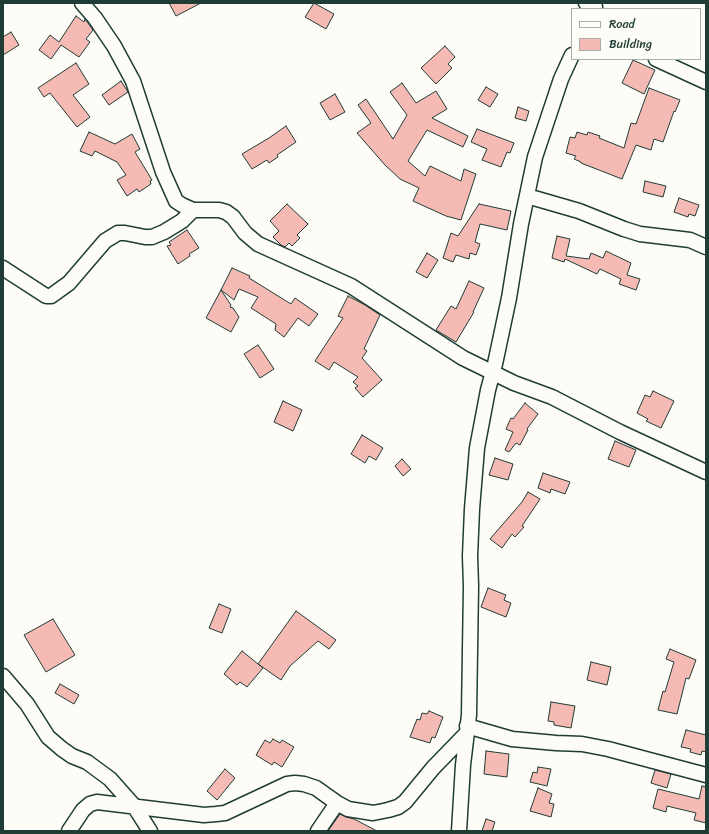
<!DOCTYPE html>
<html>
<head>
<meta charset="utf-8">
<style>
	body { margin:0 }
	#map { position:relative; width:709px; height:834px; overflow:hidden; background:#fdfcf7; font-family:Sriracha,sans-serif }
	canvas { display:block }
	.frame { position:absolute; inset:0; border:4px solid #1f3d34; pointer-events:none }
	.legend { position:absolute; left:571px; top:8px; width:130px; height:52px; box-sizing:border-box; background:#fdfcf7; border:1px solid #a4b0a9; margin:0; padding:5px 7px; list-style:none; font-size:12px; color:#1f3d34 }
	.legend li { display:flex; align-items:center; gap:8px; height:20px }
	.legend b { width:20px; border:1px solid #a4b0a9 }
</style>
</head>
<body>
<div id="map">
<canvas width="709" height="834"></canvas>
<div class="frame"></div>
<ul class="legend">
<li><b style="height:5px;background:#fdfcf7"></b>Road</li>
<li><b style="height:11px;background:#f6bab5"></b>Building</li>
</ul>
</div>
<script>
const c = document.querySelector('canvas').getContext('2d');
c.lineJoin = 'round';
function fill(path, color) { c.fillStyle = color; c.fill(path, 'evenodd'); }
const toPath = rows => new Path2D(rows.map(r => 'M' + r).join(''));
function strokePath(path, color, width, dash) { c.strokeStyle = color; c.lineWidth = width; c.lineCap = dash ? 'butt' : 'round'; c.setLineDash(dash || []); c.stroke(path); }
const building = toPath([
	[169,3,201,3,176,16,169,3],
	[314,3,334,14,326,29,305,17,314,3],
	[76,16,84,22,85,19,93,30,86,39,90,42,79,57,61,45,51,59,39,50,50,35,59,42,76,16],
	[11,32,19,45,3,55,3,37,11,32],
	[445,46,455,57,448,64,452,68,436,84,421,68,445,46],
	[633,60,655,70,644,94,622,83,633,60],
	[76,63,89,84,73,95,90,117,77,127,50,93,44,97,38,88,76,63],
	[121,81,128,92,109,105,102,95,121,81],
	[402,83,416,103,436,91,447,109,432,118,468,136,463,147,427,130,408,161,425,176,430,166,461,181,464,169,476,174,461,220,446,216,413,201,419,188,400,179,385,165,357,133,371,123,358,105,366,99,393,139,407,115,390,92,402,83],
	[486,87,498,94,490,107,478,100,486,87],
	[649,88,680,100,675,112,674,111,663,142,654,139,651,150,636,145,622,179,581,163,581,162,574,159,576,156,566,153,570,137,575,138,577,132,587,135,588,132,600,136,599,138,624,148,631,123,636,124,649,88],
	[335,94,345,112,330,120,320,103,335,94],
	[518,107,529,111,526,121,515,118,518,107],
	[286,126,296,142,277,155,278,157,269,163,267,160,252,169,242,154,269,138,286,126],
	[477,129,514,143,510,153,507,152,501,167,482,160,487,149,471,142,477,129],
	[89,132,115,144,132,134,140,149,135,152,152,180,150,181,151,184,139,192,137,189,127,196,117,180,126,175,117,162,95,151,92,156,80,151,89,132],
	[645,181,666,186,663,197,643,192,645,181],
	[679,198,699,205,695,216,689,214,688,217,674,212,679,198],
	[287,204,308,224,297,235,300,238,292,246,289,243,285,247,281,245,273,237,279,231,270,221,287,204],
	[479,204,511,211,507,230,480,224,475,242,480,244,476,255,470,253,469,259,456,255,453,262,443,258,451,233,458,236,479,204],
	[187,230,199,248,189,254,190,256,178,264,167,246,171,245,169,242,187,230],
	[557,236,570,239,566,256,589,259,591,253,603,258,606,251,631,263,627,275,640,279,636,290,619,284,621,279,600,269,597,274,565,259,564,262,552,258,557,236],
	[427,253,438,260,427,278,416,272,427,253],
	[232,268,250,276,249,278,291,304,295,298,318,314,309,326,298,318,284,337,275,330,276,324,251,308,258,297,239,289,234,300,221,290,232,268],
	[469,281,484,288,473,312,474,312,456,342,436,330,451,306,456,309,469,281],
	[221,290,231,305,230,307,233,308,239,317,231,332,206,318,221,290],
	[348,296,365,305,380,315,364,349,367,351,362,358,382,380,363,397,355,388,358,386,353,382,358,377,334,362,329,370,315,361,343,318,338,316,348,296],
	[258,345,274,369,260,378,244,354,258,345],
	[653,391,674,401,661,428,646,421,648,419,637,413,645,395,650,397,653,391],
	[283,401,302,410,293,431,274,422,283,401],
	[525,403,538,414,527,429,528,430,520,445,516,443,509,452,505,450,513,432,506,429,511,418,513,419,525,403],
	[362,435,383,448,376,460,369,456,365,463,351,454,362,435],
	[615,441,636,450,629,467,608,459,615,441],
	[495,458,513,464,508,480,489,475,495,458],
	[402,459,411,469,403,476,395,466,402,459],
	[543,473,570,482,565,494,551,489,550,493,538,488,543,473],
	[528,492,540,499,522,526,524,527,515,537,512,534,502,548,490,539,522,502,528,492],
	[488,588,506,595,504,600,511,603,506,617,481,607,488,588],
	[219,604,231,609,222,633,209,628,219,604],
	[296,611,336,640,329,649,318,641,290,666,281,680,258,664,296,611],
	[53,619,75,655,46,672,24,635,53,619],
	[670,649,696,660,689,679,686,678,677,714,658,710,663,691,665,692,674,662,666,659,670,649],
	[242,651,263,668,247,687,240,682,237,685,224,674,242,651],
	[591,662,611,667,607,685,587,680,591,662],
	[60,684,79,695,74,704,55,693,60,684],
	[551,702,575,706,571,728,554,725,554,722,548,721,551,702],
	[429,711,443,717,435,738,432,737,430,743,410,737,417,719,420,720,422,713,427,714,429,711],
	[686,730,706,735,706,752,702,751,701,755,690,752,691,749,681,747,686,730],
	[273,739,280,743,282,740,294,747,282,767,274,762,272,765,256,755,265,740,270,743,273,739],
	[486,751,509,754,507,777,484,774,486,751],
	[538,767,551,769,547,786,530,782,533,772,537,773,538,767],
	[225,769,235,778,217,800,207,791,225,769],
	[655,770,671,774,667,788,651,783,655,770],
	[702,786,706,787,706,823,694,820,696,813,667,806,666,812,653,808,658,789,699,799,702,786],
	[538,788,552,794,549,803,554,804,551,817,530,811,538,788],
	[340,814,346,817,354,819,377,831,328,831,340,814],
	[486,819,495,822,492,831,482,831,486,819]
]);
fill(building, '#f6bab5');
strokePath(building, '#1f3d34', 1);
const minor = toPath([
	[82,3,95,18,114,46,133,81,163,172,176,201,182,205,193,210,219,210,226,212,233,217,245,233,258,244,351,286,463,358,514,383,552,397,620,432,706,472],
	[586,3,595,7],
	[656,59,706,82],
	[527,196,579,211,624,229,640,234,690,240,706,247],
	[3,268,46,296,51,296,69,283,105,241,118,233,125,233,145,237,152,237,164,232,182,221,193,210],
	[3,676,27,704,48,737,62,749,72,756,87,762,110,779,134,806,150,831],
	[467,726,512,739,556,743,582,744,608,749,706,775],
	[69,831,83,810,90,804,97,802,204,815,216,814,225,813,287,784,295,783,304,784,316,788,337,803,348,809,373,813,388,810,398,807,405,802,433,768,466,734],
	[318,831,337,803],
	[459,831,463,765,469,715,471,586,470,556,472,509,477,448,488,390,495,364,509,298,521,224,535,157,561,79,572,55]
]);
strokePath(minor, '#1f3d34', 17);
strokePath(minor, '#fdfcf7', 14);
</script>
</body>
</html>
